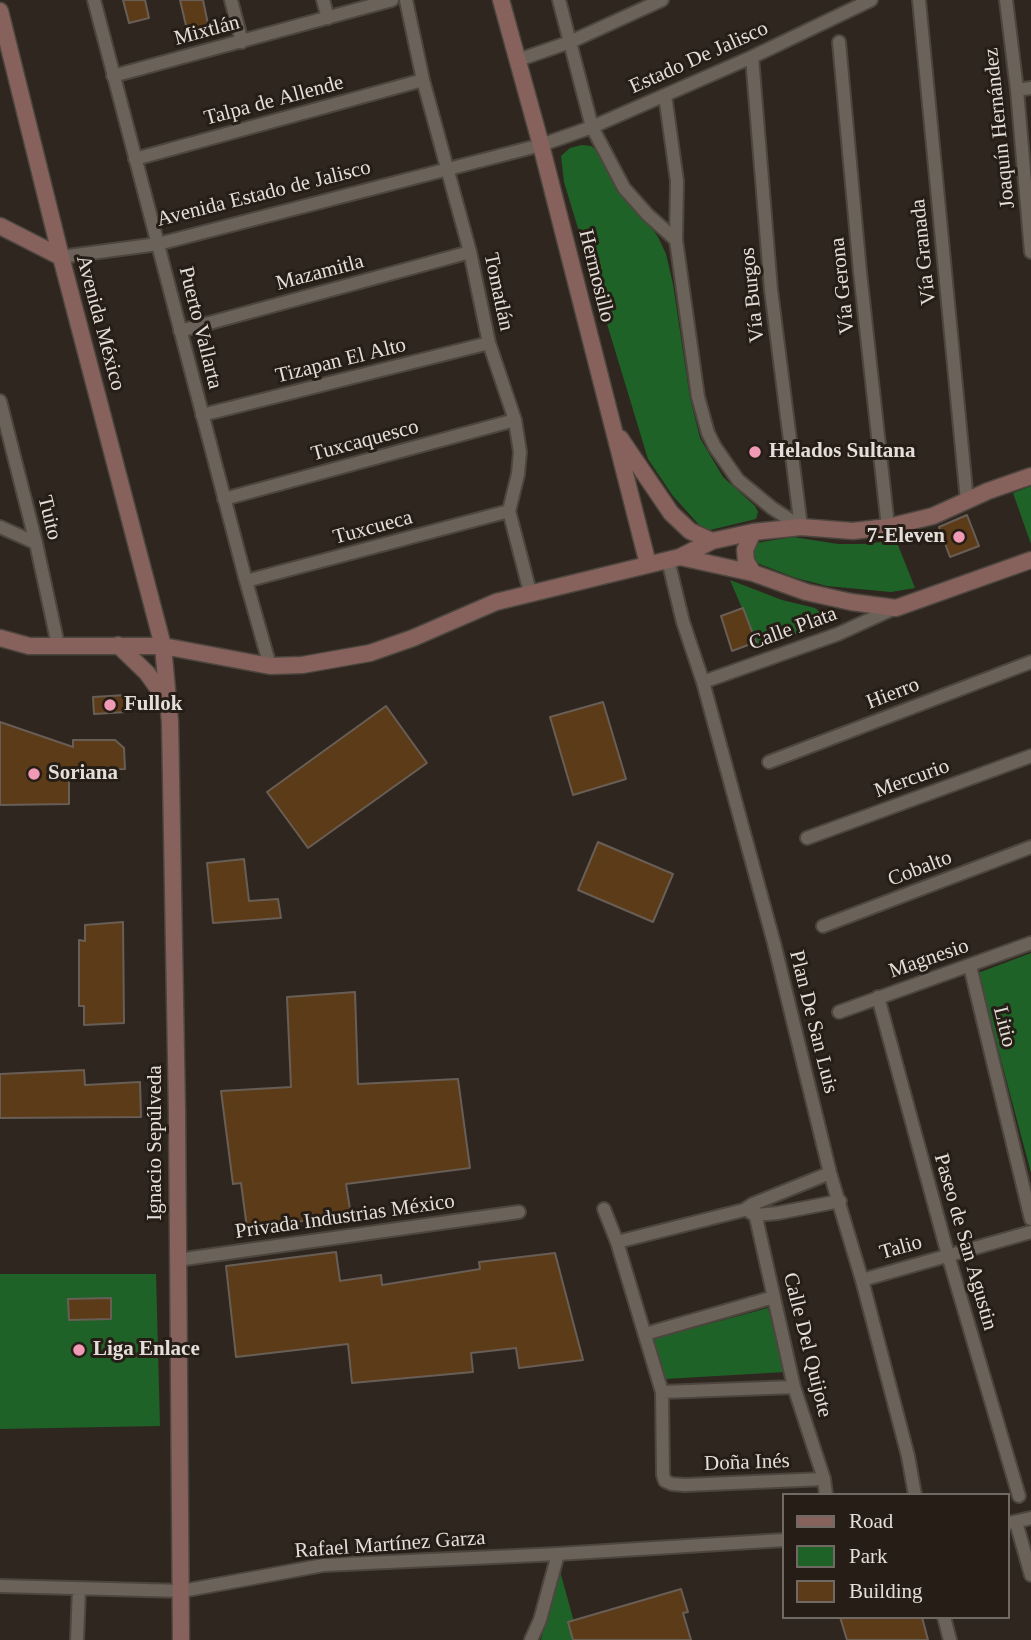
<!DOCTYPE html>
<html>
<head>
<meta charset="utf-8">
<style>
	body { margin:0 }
	#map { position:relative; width:1031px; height:1640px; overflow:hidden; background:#2f271f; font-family:"Times New Roman",serif }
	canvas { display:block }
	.legend { position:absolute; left:782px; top:1493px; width:228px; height:126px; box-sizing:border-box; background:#251d16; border:2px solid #716a64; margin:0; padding:9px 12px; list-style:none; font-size:21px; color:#e3ded9 }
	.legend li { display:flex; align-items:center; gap:14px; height:35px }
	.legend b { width:35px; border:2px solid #716a64 }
</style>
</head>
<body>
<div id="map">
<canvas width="1031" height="1640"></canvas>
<ul class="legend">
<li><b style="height:9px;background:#87625d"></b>Road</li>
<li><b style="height:19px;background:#1f6228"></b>Park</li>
<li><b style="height:19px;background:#5c3b18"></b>Building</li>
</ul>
</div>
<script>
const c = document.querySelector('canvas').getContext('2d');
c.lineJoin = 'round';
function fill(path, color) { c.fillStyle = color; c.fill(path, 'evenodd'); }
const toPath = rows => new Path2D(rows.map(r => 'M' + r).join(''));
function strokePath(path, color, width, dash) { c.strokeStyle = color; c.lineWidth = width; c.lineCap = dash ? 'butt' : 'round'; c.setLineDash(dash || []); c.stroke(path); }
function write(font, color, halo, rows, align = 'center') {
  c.font = font + ' "Times New Roman",serif'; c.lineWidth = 6; c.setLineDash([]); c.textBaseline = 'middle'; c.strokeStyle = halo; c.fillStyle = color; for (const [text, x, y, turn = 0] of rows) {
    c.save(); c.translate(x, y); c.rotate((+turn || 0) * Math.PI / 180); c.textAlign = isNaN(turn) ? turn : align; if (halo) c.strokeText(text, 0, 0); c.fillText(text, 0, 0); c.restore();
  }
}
fill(toPath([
	[582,145,591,146,599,152,658,237,666,254,673,284,690,398,700,438,723,477,755,506,758,512,756,519,710,530,702,528,673,496,648,459,564,182,561,156,570,148],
	[1031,486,1031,544,1013,493],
	[793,537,838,544,867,544,896,540,915,588,891,592,827,586,796,578,757,563,751,558,756,543],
	[730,580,782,600,815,608,820,612,821,621,817,626,759,648],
	[1031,953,1031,1173,978,973],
	[0,1274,156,1274,160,1426,0,1429],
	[768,1308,785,1372,665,1379,653,1339],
	[558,1564,579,1640,541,1640]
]), '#1f6228');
const building = toPath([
	[123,0,145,0,149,18,129,23,123,0],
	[180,0,203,0,209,29,188,34,180,0],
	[967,515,979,546,950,557,939,527,967,515],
	[743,608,756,642,732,651,721,616,743,608],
	[126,695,127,712,94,714,93,697,126,695],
	[603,702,626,779,573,795,550,717,603,702],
	[386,706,427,763,308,848,267,792,386,706],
	[0,722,73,747,73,740,115,740,124,748,125,769,69,770,69,804,0,805,0,722],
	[598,842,673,874,653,922,578,890,598,842],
	[244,859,249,901,278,899,281,918,213,923,207,863,244,859],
	[123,922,124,1023,84,1025,84,1006,79,1006,79,940,85,941,85,925,123,922],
	[355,992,358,1084,458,1079,470,1168,346,1184,351,1215,247,1228,241,1183,233,1184,221,1091,291,1087,287,997,355,992],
	[84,1070,85,1085,140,1082,141,1117,0,1118,0,1074,84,1070],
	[336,1252,340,1281,381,1275,382,1285,480,1269,479,1262,555,1253,583,1360,519,1368,516,1348,471,1353,473,1372,352,1383,348,1344,236,1357,226,1266,336,1252],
	[111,1298,111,1319,69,1320,68,1299,111,1298],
	[681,1589,688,1612,683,1613,691,1640,573,1640,568,1622,681,1589],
	[840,1617,922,1617,928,1640,847,1640,840,1617]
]);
fill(building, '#5c3b18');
strokePath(building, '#685e56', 2);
const street = toPath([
	[94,0,246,581,270,666],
	[231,0,242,42],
	[323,0,328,18],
	[406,0,423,80,470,252,489,343,515,420,520,452,518,474,509,511,530,592],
	[559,0,592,127,624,188,648,215,676,240],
	[919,0,967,501],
	[1006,0,1017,90,1031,252],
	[839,42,860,272,888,527],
	[752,57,771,290,801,527],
	[518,60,570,42,662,0],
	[113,76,392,0],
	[1017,90,1031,88],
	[665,95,677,181,676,240,698,397,708,433,715,447,738,480,772,508,801,527],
	[135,159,423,80],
	[61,257,158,244,541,145,592,127,752,57,871,0],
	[180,331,470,252],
	[0,401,36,543,58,645],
	[202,415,489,343],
	[224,499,515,420],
	[0,527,36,543],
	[668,560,683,622,703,682,774,943,830,1173,862,1280,908,1456,915,1495],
	[246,581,509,511],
	[703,682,838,634,895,608],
	[769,762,1031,662],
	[807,838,1031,756],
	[823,926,1031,847],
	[970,966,1031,1219],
	[878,997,948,1255,1019,1496],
	[839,1012,1031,943],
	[753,1204,794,1387,824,1479,826,1495],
	[604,1209,617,1242,662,1392,663,1475,665,1481,672,1484,685,1485,824,1479],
	[751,1213,756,1215,778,1213,840,1201],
	[617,1242,744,1210,753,1204,830,1173],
	[177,1260,519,1212],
	[862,1280,1031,1232],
	[645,1334,774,1297],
	[662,1392,794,1387],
	[1016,1522,1031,1575],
	[1009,1523,1031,1518],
	[0,1586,182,1591,324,1565,558,1554,784,1540],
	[944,1617,950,1640],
	[77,1640,79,1589],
	[531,1640,540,1620,558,1554]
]);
const secondary = toPath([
	[501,0,541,145,648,564],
	[0,11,61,257,163,646,170,722,177,1112,181,1640],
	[0,226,61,257],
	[620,438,671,513,690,531,712,541],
	[753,532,745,550,746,561,753,573],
	[680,557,753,573,806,592,851,602,896,608,1031,560],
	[0,638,29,646,163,646,270,666,302,665,370,653,413,638,496,602,680,557,712,541,753,532,801,527,853,531,888,527,933,516,988,491,1031,476],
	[118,645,147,673,167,701]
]);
strokePath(street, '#4c463f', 16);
strokePath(secondary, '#4c463f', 19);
strokePath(street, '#6b625a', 12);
strokePath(secondary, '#87625d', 16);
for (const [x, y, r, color] of [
	[755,452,7,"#f09ab6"],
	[959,537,7,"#f09ab6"],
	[110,705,7,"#f09ab6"],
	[34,774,7,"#f09ab6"],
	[79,1350,7,"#f09ab6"]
]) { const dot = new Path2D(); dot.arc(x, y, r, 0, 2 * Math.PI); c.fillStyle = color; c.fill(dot); strokePath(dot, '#251d16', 2.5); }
write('21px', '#e3ded9', '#251d16', [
	["Mixtlán",207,31,-15],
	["Estado De Jalisco",699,58,-24],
	["Talpa de Allende",274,101,-15],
	["Joaquín Hernández",1000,128,-96],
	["Avenida Estado de Jalisco",264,194,-14],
	["Vía Granada",924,252,-96],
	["Mazamitla",320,273,-15],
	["Hermosillo",596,276,76],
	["Vía Gerona",843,286,-96],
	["Tomatlán",498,292,78],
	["Vía Burgos",753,295,-96],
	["Avenida México",100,323,75],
	["Puerto Vallarta",200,328,76],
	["Tizapan El Alto",341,361,-14],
	["Tuxcaquesco",365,441,-15],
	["Tuito",49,518,76],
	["Tuxcueca",373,528,-15],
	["Calle Plata",793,629,-20],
	["Hierro",893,694,-21],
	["Mercurio",912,779,-20],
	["Cobalto",920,869,-21],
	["Magnesio",929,959,-19],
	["Plan De San Luis",813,1022,76],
	["Litio",1004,1027,76],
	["Ignacio Sepúlveda",155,1143,-90],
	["Privada Industrias México",345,1217,-8],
	["Paseo de San Agustin",965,1242,74],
	["Talio",901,1248,-16],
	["Calle Del Quijote",807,1345,76],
	["Doña Inés",747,1463,-2],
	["Rafael Martínez Garza",390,1545,-4]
]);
write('bold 21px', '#e3ded9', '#251d16', [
	["Helados Sultana",769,452],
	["7-Eleven",945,537,"right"],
	["Fullok",124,705],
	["Soriana",48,774],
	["Liga Enlace",93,1350]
], 'left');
</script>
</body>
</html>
